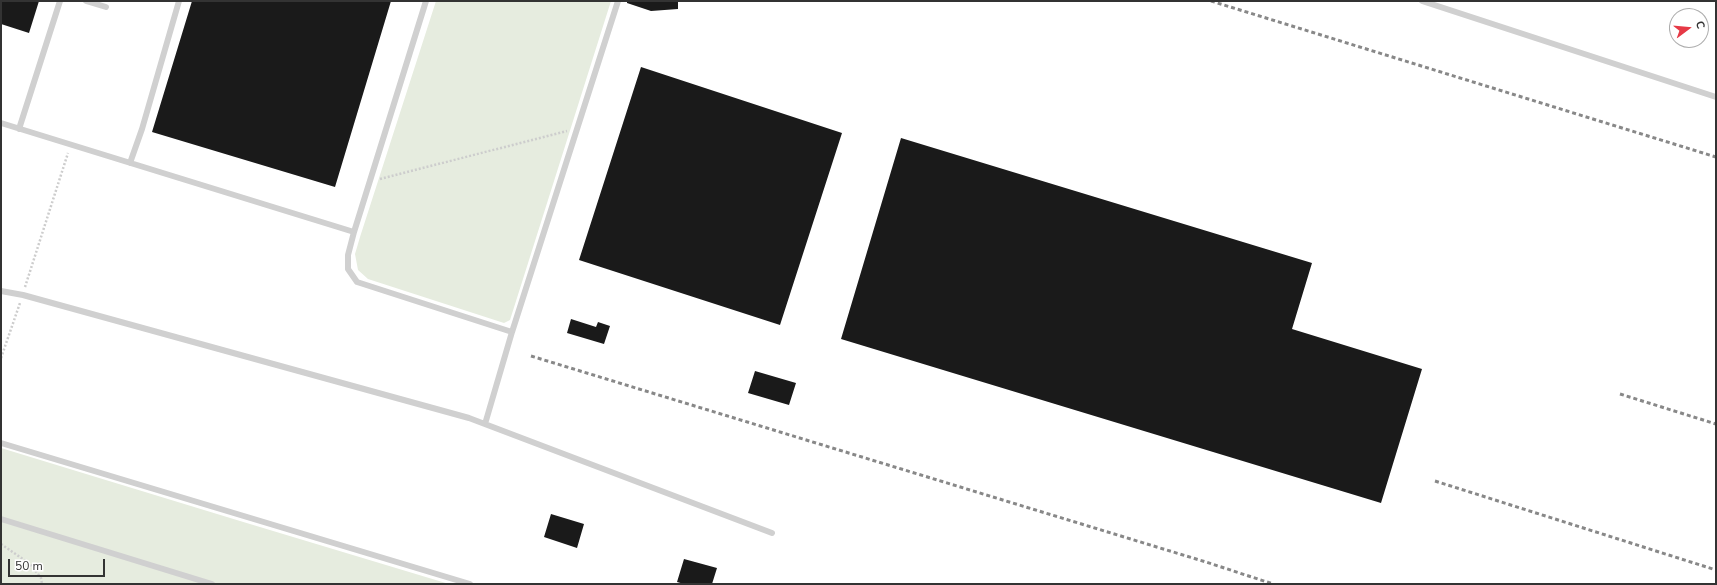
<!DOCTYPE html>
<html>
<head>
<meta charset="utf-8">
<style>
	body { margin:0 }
	#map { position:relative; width:1717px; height:585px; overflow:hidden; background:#fff; font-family:"Nunito Sans",sans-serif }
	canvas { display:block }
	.frame { position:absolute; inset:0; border:2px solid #333; pointer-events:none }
	.north { position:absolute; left:1669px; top:8px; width:40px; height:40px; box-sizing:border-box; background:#fff; border:1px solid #adadad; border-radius:50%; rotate:74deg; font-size:11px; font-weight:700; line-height:16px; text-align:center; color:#333 }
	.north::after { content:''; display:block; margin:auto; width:14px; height:18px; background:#e63946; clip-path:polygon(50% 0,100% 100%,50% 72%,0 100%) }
	.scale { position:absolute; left:8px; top:559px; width:97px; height:18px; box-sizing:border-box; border:2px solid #333; border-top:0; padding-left:5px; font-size:12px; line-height:14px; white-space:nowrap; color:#333; -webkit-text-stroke:3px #fff; paint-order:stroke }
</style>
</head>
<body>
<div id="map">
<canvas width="1717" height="585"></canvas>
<div class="frame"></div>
<div class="north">С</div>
<div class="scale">50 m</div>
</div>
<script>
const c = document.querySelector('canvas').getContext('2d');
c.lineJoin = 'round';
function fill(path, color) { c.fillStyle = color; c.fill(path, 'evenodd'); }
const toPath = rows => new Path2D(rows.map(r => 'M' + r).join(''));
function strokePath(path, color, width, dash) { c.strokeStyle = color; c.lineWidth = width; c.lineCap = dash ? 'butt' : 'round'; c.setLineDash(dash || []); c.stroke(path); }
fill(toPath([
	[436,1,611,1,510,320,504,323,368,279,358,270,355,254,360,237],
	[1,448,240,521,449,584,1,584]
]), '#e6ecdf');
fill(toPath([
	[1,1,39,1,29,33,1,24],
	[192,1,391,1,335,187,152,132],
	[627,1,678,1,678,9,651,11,627,3],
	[641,67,842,133,780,325,579,260],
	[901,138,1312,263,1292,329,1422,369,1381,503,841,339],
	[571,319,596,327,598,322,610,326,604,344,567,333],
	[755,371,796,383,789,405,748,393],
	[551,514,584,524,577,548,544,537],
	[684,559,717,568,712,584,684,584,677,582]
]), '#1a1a1a');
strokePath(toPath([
	[380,179,567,131],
	[25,287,68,153],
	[1,358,20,303],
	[1,544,30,564,41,578,42,584]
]), '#cdcdcd', 2.5, [2, 2]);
strokePath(toPath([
	[86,1,106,7],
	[426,1,354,232,348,255,348,269,357,282,512,332],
	[1422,1,1716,97],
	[1,123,354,232],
	[19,129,60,1],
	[130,163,142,129,179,1],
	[1,291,23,295,469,418,772,533],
	[485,424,512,332,618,1],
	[1,443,470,584],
	[1,519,212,584]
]), '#d0d0d0', 6);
strokePath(toPath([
	[1211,1,1716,157],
	[531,356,1206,562,1273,584],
	[1620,394,1716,424],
	[1435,481,1716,570]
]), '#888', 3, [4, 3]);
</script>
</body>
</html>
